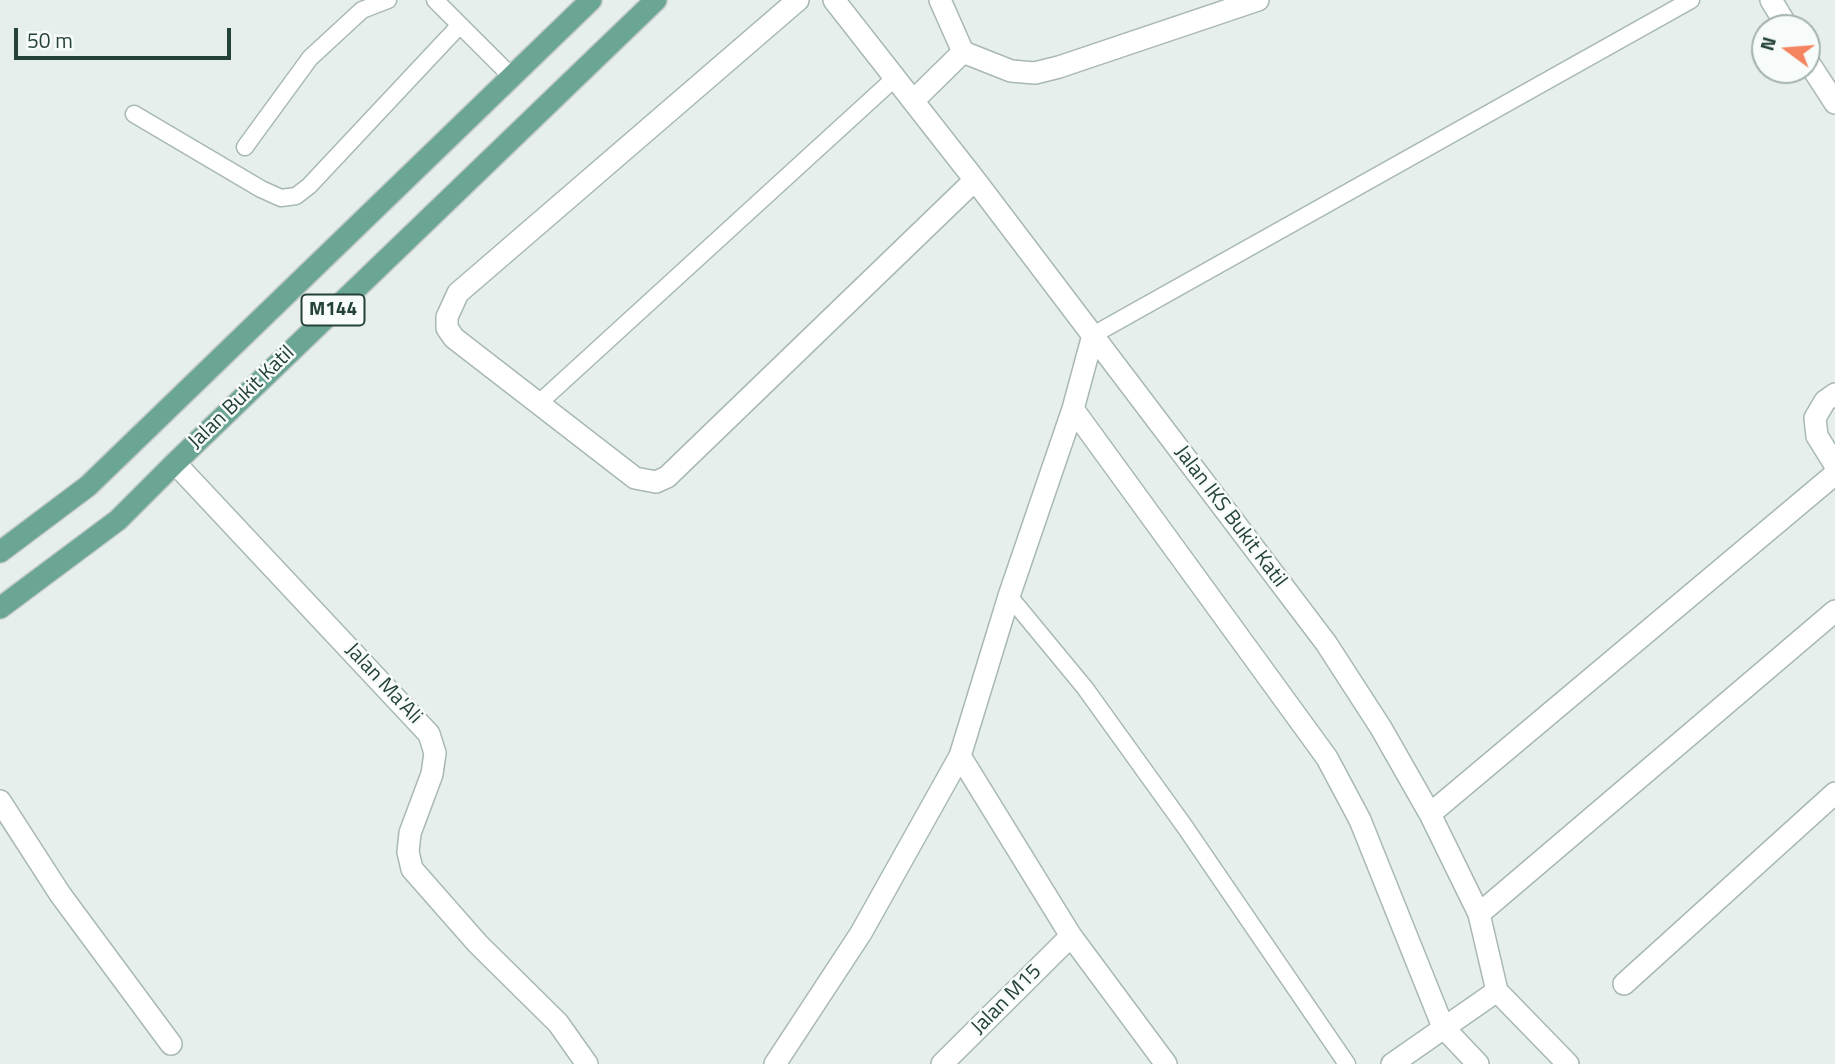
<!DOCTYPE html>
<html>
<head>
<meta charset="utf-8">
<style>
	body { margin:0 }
	#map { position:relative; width:1835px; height:1064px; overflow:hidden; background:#e6efeb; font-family:"Titillium Web",sans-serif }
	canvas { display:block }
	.north { position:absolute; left:1751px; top:14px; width:70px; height:70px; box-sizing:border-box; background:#f7fbf9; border:2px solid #a3b1ad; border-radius:50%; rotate:286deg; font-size:19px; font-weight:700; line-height:28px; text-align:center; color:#24423a }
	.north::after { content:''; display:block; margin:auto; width:24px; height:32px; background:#f4845f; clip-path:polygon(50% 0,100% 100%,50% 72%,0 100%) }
	.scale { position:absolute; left:14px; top:28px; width:217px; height:32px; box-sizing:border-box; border:4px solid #24423a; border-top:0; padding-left:9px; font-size:21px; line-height:24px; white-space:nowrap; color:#24423a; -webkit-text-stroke:5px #f7fbf9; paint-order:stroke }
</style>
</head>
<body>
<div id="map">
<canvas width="1835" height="1064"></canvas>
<div class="north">N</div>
<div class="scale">50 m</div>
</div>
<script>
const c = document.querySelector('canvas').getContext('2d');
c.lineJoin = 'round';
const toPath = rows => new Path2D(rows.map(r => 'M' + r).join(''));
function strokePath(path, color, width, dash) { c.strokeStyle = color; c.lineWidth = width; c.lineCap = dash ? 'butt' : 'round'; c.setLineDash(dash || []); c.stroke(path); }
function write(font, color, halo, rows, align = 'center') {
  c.font = font + ' "Titillium Web",sans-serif'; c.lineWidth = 5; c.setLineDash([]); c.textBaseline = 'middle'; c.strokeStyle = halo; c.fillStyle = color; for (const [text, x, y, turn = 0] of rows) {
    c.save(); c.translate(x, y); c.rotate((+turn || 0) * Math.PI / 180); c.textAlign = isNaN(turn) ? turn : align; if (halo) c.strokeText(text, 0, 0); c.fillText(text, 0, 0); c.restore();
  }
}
const service = toPath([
	[435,0,511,76],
	[134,114,261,189,281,198,296,196,309,186,460,25],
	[245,147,310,58,362,10,388,0],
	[1093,335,1691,0],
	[539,403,896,77],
	[1009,596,1085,688,1185,827,1347,1064]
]);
const minor = toPath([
	[798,0,458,293,447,317,447,328,454,338,635,478,656,482,667,477,975,180],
	[834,0,975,180,1326,643,1381,728,1430,814,1479,914,1497,991,1568,1064],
	[940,0,963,52,1011,71,1035,73,1059,67,1258,0],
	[1771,0,1788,28],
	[1807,60,1835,103],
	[913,101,963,52],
	[1835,394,1825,401,1815,418,1817,436,1835,465],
	[1073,409,1327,758,1360,820,1443,1027,1478,1064],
	[175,463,429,734,435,753,432,774,410,833,408,852,412,869,478,944,558,1023,587,1064],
	[960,756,1071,936,1166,1064],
	[0,801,60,894,171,1044],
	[1430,814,1835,474],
	[1479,914,1835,611],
	[1624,984,1835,793],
	[775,1064,861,933,960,756,1009,596,1073,409,1093,335],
	[942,1064,1071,936],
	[1392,1064,1497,991]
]);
const primary = toPath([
	[0,552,88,486,591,0],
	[0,608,118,520,175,463,656,0]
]);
strokePath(service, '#a8b8b2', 19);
strokePath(minor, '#a8b8b2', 24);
strokePath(primary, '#c2cac8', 24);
strokePath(service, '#fff', 16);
strokePath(minor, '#fff', 21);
strokePath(primary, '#6aa596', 21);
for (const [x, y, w] of [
	[333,310,63]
]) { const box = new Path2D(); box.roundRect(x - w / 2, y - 15.5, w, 31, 5); c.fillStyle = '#f7fbf9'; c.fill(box); strokePath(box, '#24423a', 2); }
write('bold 19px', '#24423a', null, [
	["M144",333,310]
]);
write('21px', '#24423a', '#f7fbf9', [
	["Jalan Bukit Katil",242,398,-44],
	["Jalan IKS Bukit Katil",1230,517,53],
	["Jalan Ma'Ali",383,684,47],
	["Jalan M15",1007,1000,-45]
]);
</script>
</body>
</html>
